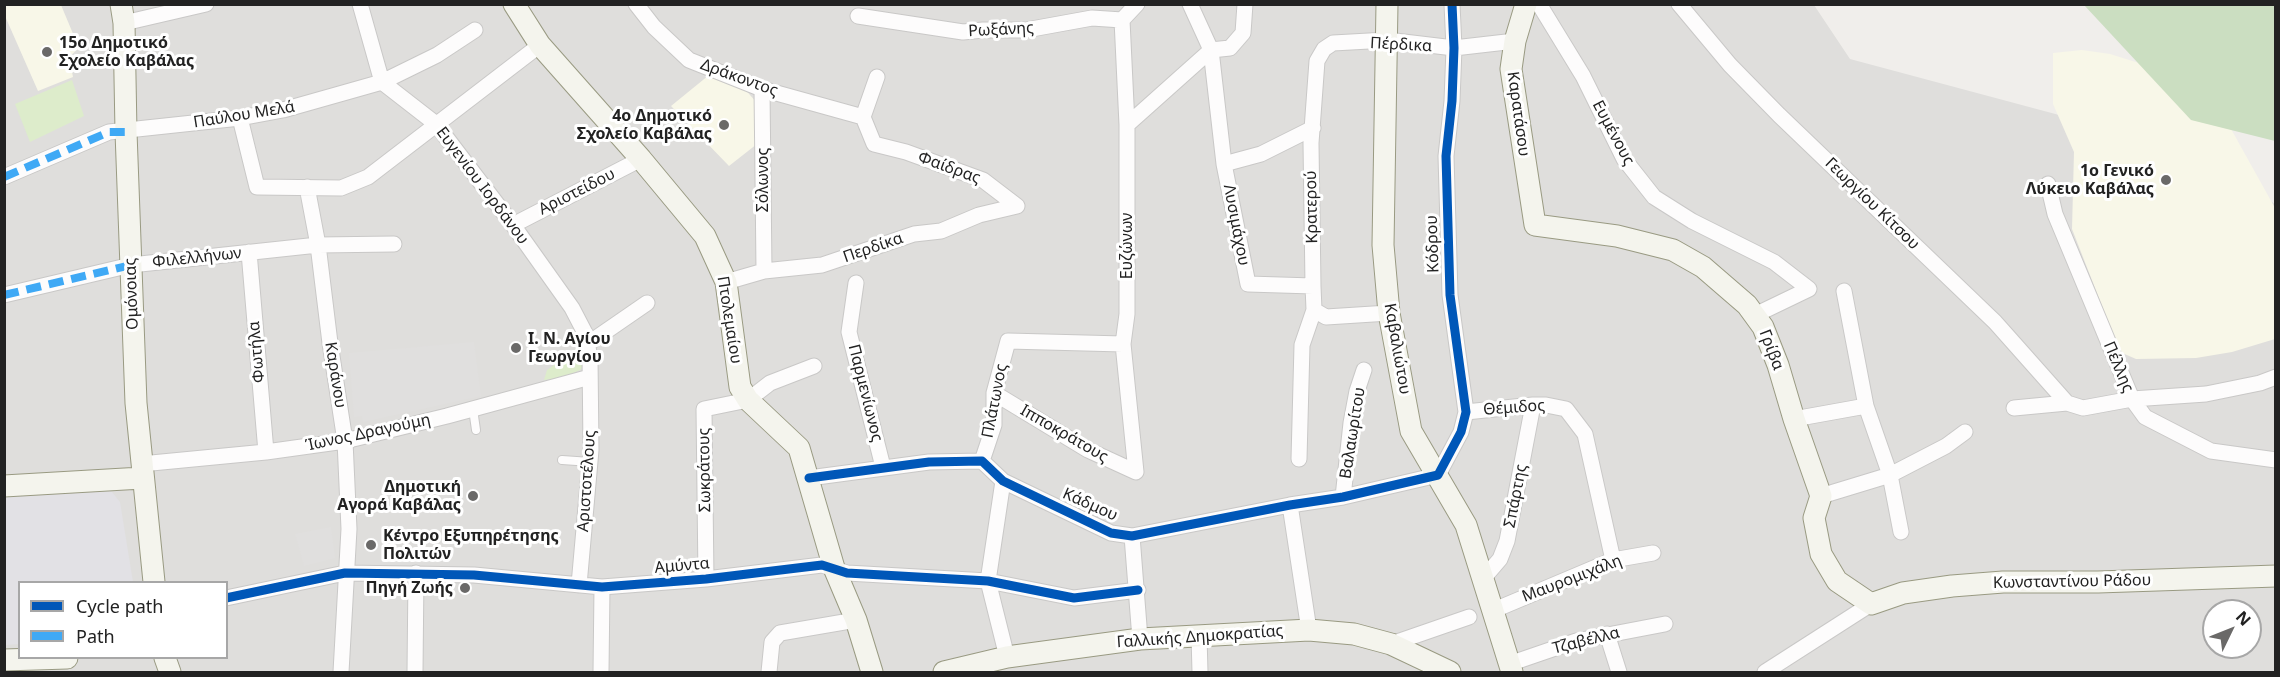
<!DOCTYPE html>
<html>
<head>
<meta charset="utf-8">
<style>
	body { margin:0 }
	#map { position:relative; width:2280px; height:677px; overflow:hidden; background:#f0eeeb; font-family:"Noto Sans",sans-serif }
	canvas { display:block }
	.frame { position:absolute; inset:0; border:6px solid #222; pointer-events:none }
	.legend { position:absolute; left:18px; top:581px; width:210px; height:78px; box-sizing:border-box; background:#fff; border:2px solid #a7a7a7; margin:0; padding:8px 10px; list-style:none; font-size:18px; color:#222 }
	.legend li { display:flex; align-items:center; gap:12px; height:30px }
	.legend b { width:30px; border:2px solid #a7a7a7 }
	.north { position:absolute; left:2202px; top:599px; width:60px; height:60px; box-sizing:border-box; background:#fff; border:2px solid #a7a7a7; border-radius:50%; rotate:47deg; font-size:16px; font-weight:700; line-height:24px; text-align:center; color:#222 }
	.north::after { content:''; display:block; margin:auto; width:21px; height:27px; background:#6a6968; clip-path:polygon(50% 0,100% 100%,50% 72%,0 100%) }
</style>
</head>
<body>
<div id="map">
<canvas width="2280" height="677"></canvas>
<div class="frame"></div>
<ul class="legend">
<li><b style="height:8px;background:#0057b8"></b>Cycle path</li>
<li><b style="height:8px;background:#3fa9f5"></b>Path</li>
</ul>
<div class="north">N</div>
</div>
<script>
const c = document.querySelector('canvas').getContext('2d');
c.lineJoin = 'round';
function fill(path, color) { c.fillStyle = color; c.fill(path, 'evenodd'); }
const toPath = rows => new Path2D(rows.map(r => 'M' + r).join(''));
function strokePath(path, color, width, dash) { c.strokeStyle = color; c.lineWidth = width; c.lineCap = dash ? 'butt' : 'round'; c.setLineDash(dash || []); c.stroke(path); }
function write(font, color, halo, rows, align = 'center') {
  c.font = font + ' "Noto Sans",sans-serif'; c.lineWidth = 6; c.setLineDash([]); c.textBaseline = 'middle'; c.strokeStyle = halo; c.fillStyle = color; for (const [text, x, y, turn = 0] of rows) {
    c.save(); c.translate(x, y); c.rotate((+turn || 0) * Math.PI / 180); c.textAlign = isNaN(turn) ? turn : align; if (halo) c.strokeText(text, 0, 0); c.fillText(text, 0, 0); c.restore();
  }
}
fill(toPath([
	[4,5,1814,5,1850,59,2186,149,2275,204,2275,672,5,672],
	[20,582,226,582,226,658,20,658],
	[2214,611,2250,611,2250,647,2214,647]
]), '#dfdedc');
fill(toPath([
	[4,5,61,5,79,48,69,57,73,77,38,91,5,16],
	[2082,50,2110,54,2206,84,2275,208,2275,339,2232,352,2196,358,2136,359,2120,352,2072,229,2074,152,2053,104,2053,53],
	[714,71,734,77,758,104,757,144,729,166,671,106]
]), '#f8f7e8');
fill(toPath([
	[72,80,84,116,30,142,15,104],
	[576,349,583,359,583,367,580,370,562,378,544,380,547,370]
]), '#ddeccb');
fill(toPath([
	[2084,5,2275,5,2275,141,2191,120]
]), '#cbdec1');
fill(toPath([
	[474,342,481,396,363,422,362,416,354,417,349,353],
	[331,527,335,558,304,566,295,534]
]), '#e0dfde');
fill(toPath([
	[103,488,112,492,120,502,133,582,20,582,19,644,5,645,5,495]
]), '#e2e1e5');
const lane = toPath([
	[473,409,476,430],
	[562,460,591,462]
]);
const street = toPath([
	[360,4,382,82,436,124,513,225,572,308,585,333,590,357,591,450,579,585],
	[636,4,654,27,689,60,762,89,863,117,874,144,906,152,983,180,1017,206],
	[1190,4,1211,50,1224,164,1248,284,1313,286,1314,310,1326,317,1389,313],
	[1539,4,1583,76,1624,159,1654,197,1692,221,1774,262,1809,289,1755,315],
	[1679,4,1730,65,1779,115,1995,322,2067,403],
	[858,16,963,32,983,30,1026,30,1092,18,1122,20,1137,4],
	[124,23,206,4],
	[762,89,764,271],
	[863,117,877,77],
	[240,118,257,187,341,188,368,177,540,45],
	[1127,125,1211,50,1230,48,1243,33,1245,4],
	[1224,164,1261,154,1313,128],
	[4,177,109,132,240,118,283,110,382,82,437,55,475,30],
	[2048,184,2055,214,2132,399,2145,417,2211,451,2276,460],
	[307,187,318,245,330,343,345,441,349,529,341,672],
	[513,225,641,159],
	[249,252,266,452],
	[726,282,764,271,822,265,914,234,941,231,979,215,1017,206],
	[856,283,849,332,883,467],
	[1313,286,1311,143,1317,61,1324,49,1333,43,1387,40,1454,48,1515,41],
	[1844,291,1866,406,1890,475,1901,532],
	[4,295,131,265,318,245,394,244],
	[589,343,647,303],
	[994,393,1088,450,1136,472,1123,344,1127,314,1127,125,1122,20],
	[2014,408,2067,403,2083,408,2132,399,2206,394,2260,383,2276,377],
	[1466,412,1533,405,1546,405,1566,409,1585,434,1613,560],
	[1794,419,1866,406],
	[1299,459,1302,345,1314,310],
	[982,461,994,425,994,393,1008,341,1123,344],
	[141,464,266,452,345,441,447,416,590,377],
	[809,478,929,462,982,461,1003,481,1111,533,1132,536,1290,505,1343,497,1438,475,1461,432,1466,412,1450,295,1446,156,1452,101,1454,48,1452,4],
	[1003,481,988,581,1007,657],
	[1821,496,1890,475,1946,446,1965,432],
	[1343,497,1351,423,1357,391,1364,370],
	[1290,505,1309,630],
	[1132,536,1140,639],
	[706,579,704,409,748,400,770,383,814,366],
	[1482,580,1500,559,1507,541,1533,405],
	[226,598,345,573,474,575,602,587,706,579,822,565,847,573,988,581,1074,598,1138,590],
	[1492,611,1613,560,1653,553],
	[1607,634,1619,672],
	[1199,636,1200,672],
	[1391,644,1469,617],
	[1509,664,1576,641,1665,624],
	[415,672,416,573],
	[601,672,602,587],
	[769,672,772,642,780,633,856,620],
	[1765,672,1871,604]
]);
const secondary = toPath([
	[121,4,124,23,126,132,136,403,154,582],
	[514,4,540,45,641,159,705,236,726,282,740,387,748,400,799,448,834,568,856,620,872,672],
	[1387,4,1383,245,1389,313,1411,431,1466,525,1512,672],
	[1526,4,1515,41,1511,69,1535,225,1617,236,1673,250,1703,267,1747,305,1763,327,1778,365,1794,419,1821,496,1814,518,1821,554,1837,581,1871,604,1903,593,1952,586,2003,582,2098,582,2276,576],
	[4,486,142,478],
	[165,658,170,672],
	[4,660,67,658],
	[944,672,1007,657,1140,639,1309,630,1354,634,1391,644,1450,672]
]);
strokePath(lane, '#c9c8c7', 10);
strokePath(street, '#c9c8c7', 17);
strokePath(secondary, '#999a82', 23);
strokePath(lane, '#fdfcfc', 8);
strokePath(street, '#fdfcfc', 15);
strokePath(secondary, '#f4f4ed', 21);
strokePath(toPath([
	[4,177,109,132,126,132],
	[4,295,131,265]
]), '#3fa9f5', 8, [15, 8]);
strokePath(toPath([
	[809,478,929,462,982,461,1003,481,1111,533,1132,536,1290,505,1343,497,1438,475,1461,432,1466,412,1450,295,1446,156,1452,101,1454,48,1452,4],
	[226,598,345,573,474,575,602,587,706,579,822,565,847,573,988,581,1074,598,1138,590]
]), '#0057b8', 9);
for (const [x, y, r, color] of [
	[47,52,6,"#6a6968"],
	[724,125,6,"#6a6968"],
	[2166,180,6,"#6a6968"],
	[516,348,6,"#6a6968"],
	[473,496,6,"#6a6968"],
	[371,545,6,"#6a6968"],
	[465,588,6,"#6a6968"]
]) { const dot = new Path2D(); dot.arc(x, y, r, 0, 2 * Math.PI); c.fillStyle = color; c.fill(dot); strokePath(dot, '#fff', 2); }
write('16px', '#222', '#fff', [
	["Ρωξάνης",1001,30,-3],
	["Πέρδικα",1401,45,3],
	["Δράκοντος",739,78,20],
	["Καρατάσου",1518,114,82],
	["Παύλου Μελά",244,115,-9],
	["Ευμένους",1613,133,62],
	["Φαίδρας",949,168,20],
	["Σόλωνος",763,180,-90],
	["Ευγενίου Ιορδάνου",482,186,53],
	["Αριστείδου",577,192,-27],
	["Γεωργίου Κίτσου",1872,204,44],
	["Κρατερού",1312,207,-91],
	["Λυσιμάχου",1236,225,79],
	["Κόδρου",1433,244,-92],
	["Ευζώνων",1127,246,-90],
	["Περδίκα",873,248,-19],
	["Φιλελλήνων",197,258,-6],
	["Ομόνοιας",132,294,-92],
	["Πτολεμαίου",729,320,81],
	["Καβαλιώτου",1397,349,80],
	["Γρίβα",1771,350,69],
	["Φωτήλα",257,352,-95],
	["Πέλλης",2118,367,67],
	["Καράνου",335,375,81],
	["Παρμενίωνος",865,393,76],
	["Πλάτωνος",995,401,-79],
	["Θέμιδος",1514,408,-4],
	["Ίωνος Δραγούμη",368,433,-12],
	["Βαλαωρίτου",1353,433,-81],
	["Ιπποκράτους",1064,434,30],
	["Σωκράτους",705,470,-91],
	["Αριστοτέλους",587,481,-86],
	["Σπάρτης",1516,496,-79],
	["Κάδμου",1090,505,24],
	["Αμύντα",682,566,-5],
	["Μαυρομιχάλη",1572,579,-21],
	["Κωνσταντίνου Ράδου",2072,582,-1],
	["Γαλλικής Δημοκρατίας",1200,637,-4],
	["Τζαβέλλα",1586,641,-14]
]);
write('bold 16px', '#222', '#fff', [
	["15ο Δημοτικό",59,43,"left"],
	["Σχολείο Καβάλας",59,61,"left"],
	["4ο Δημοτικό",712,116],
	["Σχολείο Καβάλας",712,134],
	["1ο Γενικό",2154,171],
	["Λύκειο Καβάλας",2154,189],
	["Ι. Ν. Αγίου",528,339,"left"],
	["Γεωργίου",528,357,"left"],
	["Δημοτική",461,487],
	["Αγορά Καβάλας",461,505],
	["Κέντρο Εξυπηρέτησης",383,536,"left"],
	["Πολιτών",383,554,"left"],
	["Πηγή Ζωής",453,588]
], 'right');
</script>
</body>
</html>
